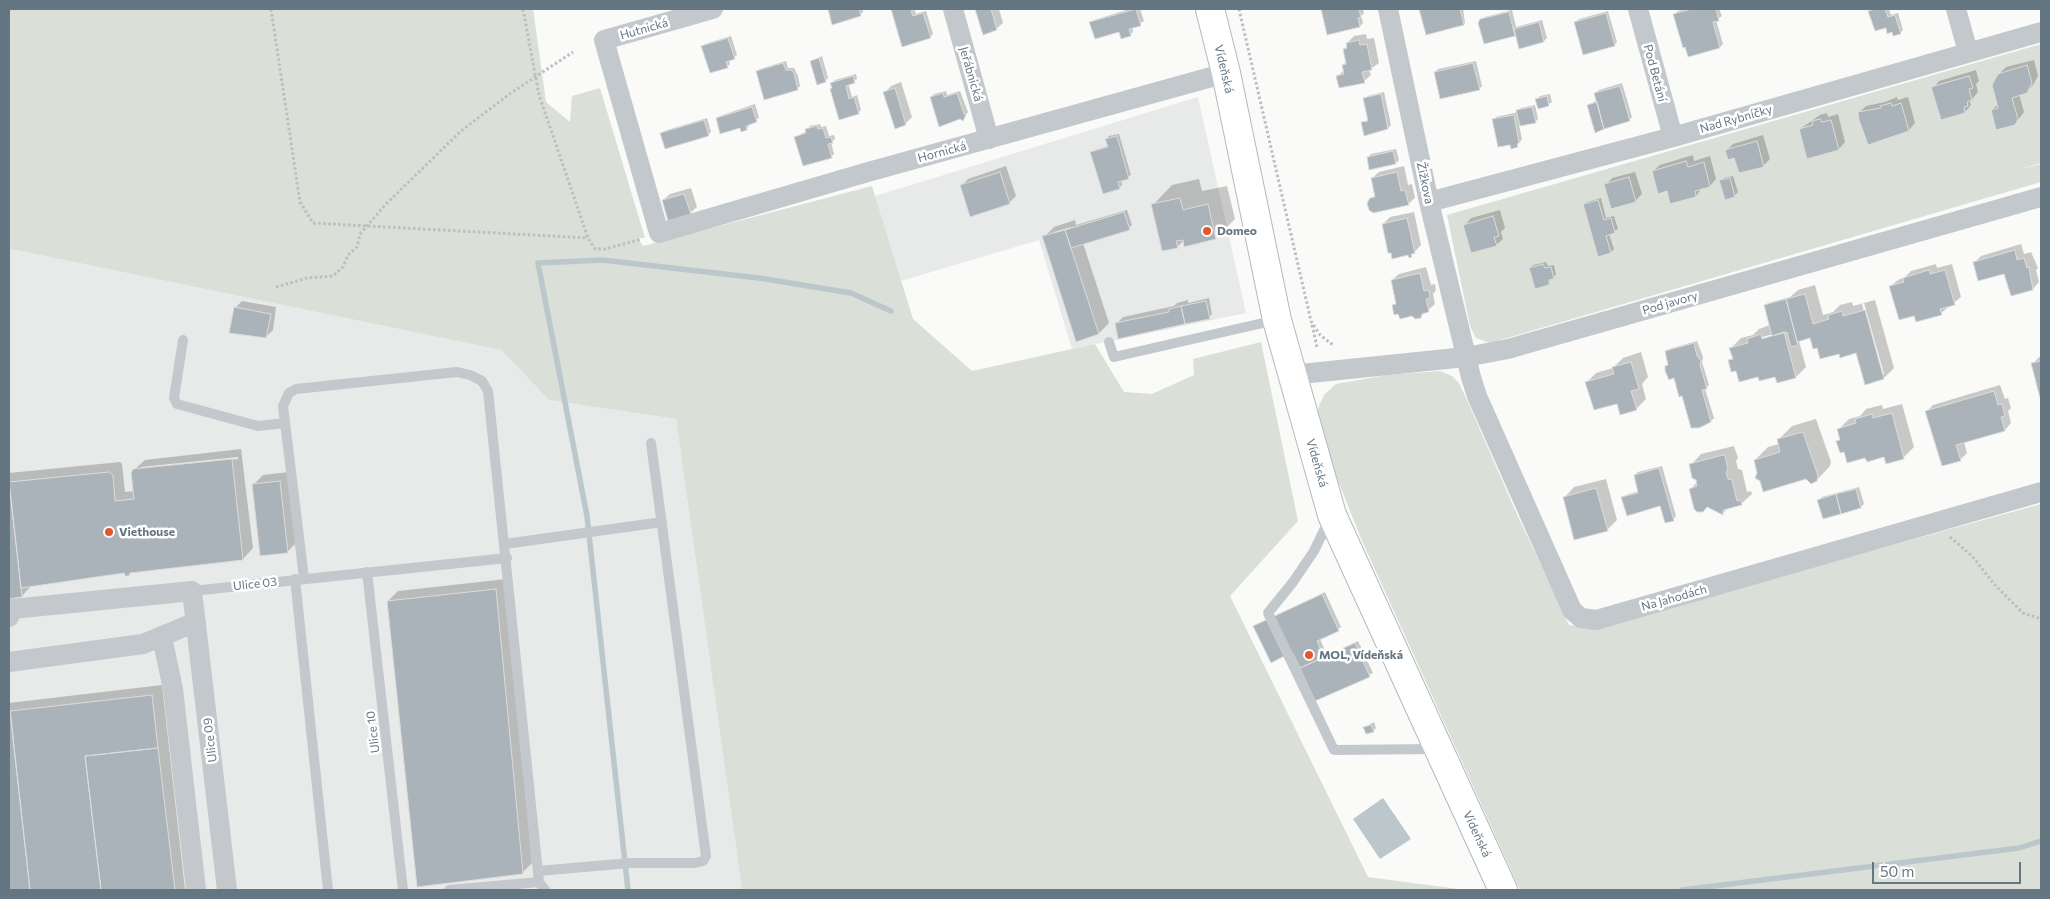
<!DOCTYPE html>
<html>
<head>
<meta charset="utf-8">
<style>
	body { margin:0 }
	#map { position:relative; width:2050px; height:899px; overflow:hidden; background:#fafaf8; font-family:Commissioner,sans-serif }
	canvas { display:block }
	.frame { position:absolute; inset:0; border:10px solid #657683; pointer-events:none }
	.scale { position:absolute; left:1872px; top:862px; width:149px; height:22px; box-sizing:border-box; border:2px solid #657683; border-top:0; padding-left:6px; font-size:15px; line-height:18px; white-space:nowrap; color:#657683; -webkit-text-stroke:4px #fff; paint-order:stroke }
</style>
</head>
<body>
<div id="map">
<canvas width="2050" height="899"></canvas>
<div class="frame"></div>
<div class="scale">50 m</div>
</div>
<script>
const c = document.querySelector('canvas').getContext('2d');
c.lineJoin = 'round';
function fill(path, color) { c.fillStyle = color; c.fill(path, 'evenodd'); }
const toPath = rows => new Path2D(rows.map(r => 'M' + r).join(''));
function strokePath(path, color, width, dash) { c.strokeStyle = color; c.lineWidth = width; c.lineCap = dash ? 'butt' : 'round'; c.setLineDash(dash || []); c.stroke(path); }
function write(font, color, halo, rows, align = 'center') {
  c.font = font + ' Commissioner,sans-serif'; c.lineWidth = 5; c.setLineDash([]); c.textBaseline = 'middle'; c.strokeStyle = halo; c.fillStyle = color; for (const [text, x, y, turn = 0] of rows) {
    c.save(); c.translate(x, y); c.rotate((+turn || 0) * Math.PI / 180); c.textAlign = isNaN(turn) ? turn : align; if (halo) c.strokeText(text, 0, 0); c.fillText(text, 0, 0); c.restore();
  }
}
fill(toPath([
	[1198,97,1246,313,1072,349,1039,240,901,281,875,196],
	[11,249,501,350,549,400,676,419,742,890,9,890,9,263]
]), '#e8e9e9');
fill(toPath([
	[9,9,533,9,546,102,570,122,572,96,600,88,645,238,638,238,643,246,872,186,913,319,972,371,1095,344,1124,392,1152,394,1194,375,1193,359,1261,342,1298,521,1230,596,1368,877,1466,890,742,890,676,419,549,400,501,350,11,249,9,263],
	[2041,44,2041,163,2018,170,2041,164,2041,182,1490,343,1476,338,1470,326,1447,215],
	[2027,66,2032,83,2027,93,2012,98,2018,119,2015,125,1996,130,1991,110,1998,108,1992,85,1998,74],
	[1969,76,1972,88,1969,89,1972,100,1967,102,1968,106,1964,107,1965,113,1941,120,1931,87],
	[1890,103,1892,106,1901,103,1909,131,1868,145,1859,120,1859,112,1881,108,1880,106],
	[1820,119,1822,122,1831,120,1839,150,1807,158,1799,129,1813,125,1812,121],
	[1757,141,1764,166,1739,173,1734,158,1728,160,1726,150],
	[1686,161,1688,167,1704,163,1710,187,1695,191,1696,197,1671,204,1667,191,1658,194,1652,171],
	[1729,178,1735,196,1725,199,1719,181],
	[1605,185,1636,202,1611,209],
	[1598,200,1604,220,1611,219,1615,233,1606,236,1611,253,1598,257,1583,204],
	[1493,216,1499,235,1494,237,1497,246,1471,253,1463,225],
	[1543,264,1545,268,1551,267,1554,279,1549,280,1549,285,1535,289,1529,268],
	[1440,371,1452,376,1459,383,1467,400,1515,510,1569,625,1593,628,2041,504,2041,890,1520,890,1363,543,1334,471,1316,417,1319,406,1324,395,1336,384,1387,375]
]), '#dadfd7');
fill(toPath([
	[1383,798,1411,839,1380,859,1353,819]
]), '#bbc7cb');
fill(toPath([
	[829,9,862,9,863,12,860,15,833,23],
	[892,9,914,9,916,14,926,11,933,34,930,37,903,45],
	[976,9,999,9,1003,23,996,29,984,33],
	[1130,9,1140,9,1144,21,1132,27,1133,32,1130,35,1091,23,1094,20],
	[1322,9,1363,9,1364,13,1361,16,1363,23,1360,26,1328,33],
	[1420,9,1463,9,1465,23,1462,26,1444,28,1427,34],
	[1687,9,1719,9,1722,16,1716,20,1723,44,1720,47,1675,14,1678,11],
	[1880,9,1889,9,1891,15,1898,13,1903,30,1900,33,1887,27,1870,11],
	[1512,10,1516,27,1542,20,1547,38,1544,41,1516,35,1484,42,1481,20,1485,17],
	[1608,11,1617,42,1614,45,1576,22,1579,19],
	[1366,34,1367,39,1374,38,1379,63,1369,70,1371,75,1364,81,1338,76,1344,70,1343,65,1346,62,1344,49,1347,46,1347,43,1354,36],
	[731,36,737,55,729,60,730,64,727,67,702,47,705,44],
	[822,56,828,78,825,81,811,62],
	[2034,60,2038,76,2033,85,2026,92,2019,94,2024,112,2015,124,1992,110,1998,104,1999,74,2006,67],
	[786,61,788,68,794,68,798,76,800,86,797,89,757,72,760,69],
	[1476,61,1482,86,1479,89,1435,72,1438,69],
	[1976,70,1979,81,1976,84,1978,92,1970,102,1971,105,1965,112,1933,88,1939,81],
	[856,74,857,79,848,83,852,97,857,95,861,110,858,113,833,88,832,83,835,80],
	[901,82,912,117,905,124,885,92,891,86],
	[1622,83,1632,117,1629,120,1588,105,1598,100,1596,93,1599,90],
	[946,91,947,95,960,91,968,112,963,119,931,97,934,94],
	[1384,92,1391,125,1388,128,1363,123,1369,119,1365,99,1368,96],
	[1550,94,1552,102,1549,104,1539,107,1537,99,1540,96],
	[1897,97,1898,100,1908,97,1915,123,1909,130,1869,144,1860,112,1866,106,1885,102],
	[755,104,759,118,749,123,749,126,746,129,717,118,720,116],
	[1535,105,1538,119,1535,122,1519,125,1522,139,1517,146,1493,120,1496,117,1518,112,1521,108],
	[1827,113,1828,117,1838,114,1845,142,1839,149,1808,157,1800,129,1820,115],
	[707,118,711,132,708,135,661,134,664,131],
	[820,124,821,127,826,126,829,136,834,135,835,139,831,142,834,154,831,157,795,137,807,131,810,126],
	[1119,134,1131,175,1121,180,1122,185,1119,188,1092,153,1095,150,1108,146,1106,139,1109,136],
	[1763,135,1770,159,1764,165,1735,156,1727,150,1733,144],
	[1396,149,1399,160,1396,163,1368,157,1371,154],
	[1693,155,1694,161,1710,156,1716,179,1710,186,1702,188,1696,196,1668,190,1653,171,1660,165],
	[1006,166,1016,196,1009,203,961,186,968,179],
	[1404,166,1408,185,1412,184,1415,198,1408,204,1371,199,1376,194,1372,178,1379,172],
	[1635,172,1642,194,1635,201,1606,185,1612,178],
	[1733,176,1738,192,1735,195,1726,198,1721,181,1724,178],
	[1199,179,1202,191,1227,186,1235,219,1216,238,1184,240,1177,247,1153,205,1172,185],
	[691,188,697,207,690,213,663,200,670,194],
	[1601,198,1606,218,1614,216,1618,229,1609,234,1614,249,1611,252,1584,205,1587,202],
	[1127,210,1132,225,1129,228,1083,243,1109,323,1099,333,1044,237,1054,227,1075,220,1076,225],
	[1071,227,1071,229,1054,234,1054,232],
	[1500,210,1505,228,1501,232,1503,239,1496,245,1465,225,1471,218],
	[1414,212,1421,245,1411,256,1383,224,1390,217],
	[2021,244,2024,254,2031,252,2038,268,2036,270,2039,282,2033,289,2005,272,1974,263,1981,256],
	[1546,262,1548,266,1554,265,1556,275,1551,278,1549,283,1530,268,1533,265],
	[1936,264,1937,268,1952,264,1961,297,1941,313,1915,315,1891,286,1898,280,1905,277,1911,271],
	[1426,267,1431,285,1435,284,1436,290,1433,294,1435,304,1421,316,1393,306,1397,302,1392,280,1399,274],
	[1815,285,1823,315,1833,312,1840,305,1852,302,1853,306,1875,300,1894,368,1884,378,1857,352,1840,352,1818,346,1811,337,1799,341,1806,367,1796,377,1778,382,1776,375,1759,375,1737,369,1730,361,1733,357,1731,348,1741,338,1753,335,1759,329,1770,325,1765,306,1768,303,1790,297,1798,290],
	[1864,303,1884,374,1881,374,1862,304],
	[1773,334,1773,337,1757,342,1756,339],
	[1209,298,1212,314,1209,317,1116,324,1123,317,1174,306,1177,303,1188,300,1188,303],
	[242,301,276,307,273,330,266,337,235,308],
	[1697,341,1703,357,1702,362,1709,385,1705,389,1714,418,1711,421,1683,395,1675,377,1666,366,1669,364,1666,351,1669,349],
	[1641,352,1648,377,1642,384,1646,399,1636,409,1618,402,1586,383,1596,373,1613,368,1623,358],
	[2039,357,2041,357,2041,397,2033,364],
	[2000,385,2005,399,2008,398,2011,408,2008,411,2011,423,2005,430,1964,442,1967,453,1960,460,1927,411,1933,405],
	[1902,404,1914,447,1904,457,1887,462,1885,455,1866,456,1845,450,1838,441,1841,438,1839,429,1849,419,1860,416,1866,409,1882,405,1883,409],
	[1816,419,1831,462,1830,466,1817,480,1758,473,1755,460,1768,447,1779,444,1778,440,1792,426],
	[1734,446,1738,458,1736,461,1738,469,1742,470,1747,492,1751,491,1752,494,1741,504,1729,507,1723,513,1707,506,1691,489,1697,482,1691,465,1701,454],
	[241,449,253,548,243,559,132,571,129,574,125,572,32,585,22,596,9,597,9,473,120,462,122,464,125,492,134,491,134,470,145,460],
	[238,457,238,459,141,470,141,467],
	[1662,466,1676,516,1673,519,1661,505,1623,498,1626,495,1639,491,1635,475,1638,472],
	[289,472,297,542,287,552,253,485,263,475],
	[1606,479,1617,520,1607,530,1564,498,1574,487],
	[1859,487,1864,504,1861,507,1819,500,1822,497],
	[506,579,532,863,522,873,388,601,398,591],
	[1325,592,1341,627,1320,639,1327,655,1358,641,1373,673,1316,700,1293,651,1255,626],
	[162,685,185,890,9,890,9,703],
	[1374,722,1376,728,1373,731,1365,727]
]), '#0003');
strokePath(toPath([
	[628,890,587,516,538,263,602,260,759,278,851,293,891,311],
	[1682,890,2019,848,2041,841]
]), '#bbc7cb', 5.5);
const building = toPath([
	[828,9,859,9,861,16,832,25,828,9],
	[891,9,919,9,911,11,913,16,923,13,931,38,902,47,891,9],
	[975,9,991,9,997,30,983,35,975,9],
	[1136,9,1141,26,1129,29,1131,36,1121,39,1119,32,1095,39,1089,22,1136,9],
	[1321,9,1359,9,1361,17,1358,18,1360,27,1327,35,1321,9],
	[1419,9,1460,9,1464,25,1426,35,1419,9],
	[1692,9,1716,9,1719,21,1713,22,1720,48,1688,57,1685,47,1683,48,1673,14,1692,9],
	[1876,9,1885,9,1888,17,1895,15,1901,34,1893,36,1892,32,1887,34,1886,28,1875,31,1868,11,1876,9],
	[1509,12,1515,36,1484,44,1478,23,1480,19,1509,12],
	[1606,13,1615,46,1583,55,1574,22,1606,13],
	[1539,22,1544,42,1519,49,1514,29,1539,22],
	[728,38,735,59,726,62,728,68,710,73,701,46,728,38],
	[1359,40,1360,45,1367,44,1372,70,1362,72,1365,83,1339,88,1336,76,1344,74,1342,65,1346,64,1343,49,1347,48,1346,43,1359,40],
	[819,58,826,82,817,85,810,61,819,58],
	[783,63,786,70,791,70,794,73,798,90,764,100,756,71,783,63],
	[1473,63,1480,90,1440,99,1434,72,1473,63],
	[2027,65,2032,83,2027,93,2012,98,2018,119,2015,125,1996,130,1991,110,1998,108,1992,85,1998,74,2027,65],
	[853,76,855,83,846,86,849,99,854,97,859,114,839,120,830,89,832,88,830,83,853,76],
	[1969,76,1973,88,1969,89,1972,100,1967,102,1968,106,1964,107,1965,113,1941,120,1931,87,1969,76],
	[1620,86,1630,121,1604,129,1594,93,1620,86],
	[895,88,906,125,895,129,883,92,895,88],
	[943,93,944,97,957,93,964,114,966,115,963,121,960,119,939,127,930,97,943,93],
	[1381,94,1388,129,1364,136,1361,122,1368,121,1363,98,1381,94],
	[1547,96,1549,106,1538,109,1535,99,1547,96],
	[1597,102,1604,129,1595,133,1587,105,1597,102],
	[1891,103,1892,106,1901,103,1909,131,1868,145,1859,120,1858,112,1881,108,1880,106,1891,103],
	[752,107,757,122,746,126,747,130,741,132,740,128,720,134,716,118,752,107],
	[1532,107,1536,123,1520,126,1516,110,1532,107],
	[1514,115,1519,143,1517,144,1518,147,1511,149,1510,145,1498,147,1492,119,1514,115],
	[1820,119,1822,122,1831,120,1839,150,1807,159,1799,129,1813,125,1812,121,1820,119],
	[704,120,709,136,665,149,660,133,704,120],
	[817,126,818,129,823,128,826,138,831,137,833,143,828,144,832,158,803,166,794,137,806,133,805,129,817,126],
	[1117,136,1129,179,1118,182,1120,189,1103,194,1090,152,1108,147,1105,139,1117,136],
	[1757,141,1764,167,1739,173,1734,158,1728,160,1725,150,1757,141],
	[1393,151,1396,164,1369,170,1367,157,1393,151],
	[1686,161,1688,167,1704,162,1710,187,1695,191,1696,197,1670,204,1667,191,1658,194,1652,171,1686,161],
	[1000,172,1010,204,970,217,960,185,1000,172],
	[1397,172,1401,191,1405,190,1409,205,1373,213,1369,210,1367,203,1370,198,1375,197,1371,178,1397,172],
	[1629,177,1636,202,1611,209,1604,184,1629,177],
	[1730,178,1735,197,1725,200,1719,180,1730,178],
	[684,194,691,214,668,221,662,200,684,194],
	[1180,198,1183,210,1208,204,1216,239,1184,247,1183,240,1176,241,1178,248,1162,251,1151,204,1180,198],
	[1598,200,1604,220,1611,218,1615,233,1606,236,1611,253,1598,257,1583,204,1598,200],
	[1124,212,1130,230,1071,248,1065,230,1124,212],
	[1493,216,1499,236,1494,237,1497,246,1471,253,1463,225,1493,216],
	[1407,218,1415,253,1411,254,1412,257,1409,258,1408,255,1392,259,1391,253,1388,253,1382,224,1407,218],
	[1065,230,1099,334,1076,342,1042,236,1065,230],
	[2015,250,2017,260,2024,258,2027,268,2029,267,2033,290,2011,296,2004,274,1978,281,1973,262,2015,250],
	[1543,264,1545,268,1551,267,1554,279,1549,280,1549,285,1535,289,1529,268,1543,264],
	[1929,270,1930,274,1945,270,1955,305,1940,309,1942,315,1916,322,1914,316,1899,320,1889,286,1904,282,1903,278,1929,270],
	[1420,273,1424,291,1429,290,1430,298,1426,299,1429,312,1422,314,1421,318,1415,319,1412,316,1400,319,1398,314,1394,315,1392,305,1396,304,1391,280,1420,273],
	[1805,294,1813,324,1829,319,1828,315,1842,311,1843,316,1865,310,1884,379,1865,385,1856,353,1840,358,1839,354,1820,359,1817,348,1813,349,1810,338,1797,342,1786,299,1805,294],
	[1786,299,1798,345,1791,347,1787,332,1772,336,1764,305,1786,299],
	[1206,301,1210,319,1185,324,1181,306,1206,301],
	[1181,306,1185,324,1118,339,1115,323,1169,312,1169,309,1181,306],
	[234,307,271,314,266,338,229,333,234,307],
	[1784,332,1796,378,1777,383,1775,377,1759,381,1758,377,1739,382,1736,371,1731,372,1728,360,1733,359,1729,348,1748,343,1747,339,1761,334,1762,339,1784,332],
	[1694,343,1697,356,1701,361,1700,365,1707,389,1702,390,1711,422,1699,428,1691,428,1682,396,1679,397,1674,378,1669,380,1665,371,1665,366,1668,365,1665,351,1694,343],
	[2041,361,2041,398,2040,398,2031,363,2041,361],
	[1631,362,1639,389,1631,391,1637,410,1620,415,1617,404,1594,410,1585,382,1614,374,1612,367,1631,362],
	[1994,391,1998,405,2002,404,2005,416,2001,417,2005,431,1956,445,1961,461,1942,466,1925,411,1994,391],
	[1892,413,1904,459,1886,464,1884,457,1867,462,1865,458,1847,463,1844,452,1840,453,1836,441,1840,440,1837,429,1856,423,1855,419,1872,414,1873,418,1892,413],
	[1803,432,1818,476,1817,481,1811,484,1806,479,1763,492,1760,481,1755,478,1757,473,1754,460,1780,452,1777,439,1803,432],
	[1723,455,1725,456,1728,469,1726,472,1728,479,1732,480,1737,501,1741,500,1742,505,1723,510,1723,515,1707,507,1703,512,1697,512,1694,509,1689,489,1697,486,1696,480,1692,478,1689,464,1723,455],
	[232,459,243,560,130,573,129,576,125,576,124,573,21,588,9,482,109,472,113,475,115,501,134,499,131,473,133,469,232,459],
	[1659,468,1674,521,1665,523,1660,506,1627,516,1621,497,1638,493,1634,475,1659,468],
	[280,481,288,553,260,556,252,484,280,481],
	[9,482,22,597,9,599,9,482],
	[1596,488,1608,531,1574,540,1563,497,1596,488],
	[1856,489,1861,508,1841,514,1836,494,1856,489],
	[1836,494,1841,514,1823,519,1817,500,1836,494],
	[496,589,523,874,417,887,387,601,496,589],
	[1322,594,1339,631,1317,641,1324,657,1300,668,1292,652,1271,663,1253,626,1322,594],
	[1355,643,1370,677,1315,701,1300,668,1355,643],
	[152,695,158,748,85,756,101,890,30,890,10,711,152,695],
	[9,711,10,711,30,890,9,890,9,711],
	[1371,725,1374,732,1366,734,1363,727,1371,725],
	[158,748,175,890,101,890,85,756,158,748]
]);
fill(building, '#aab3b9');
strokePath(building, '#dcdcda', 1);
const secondary = toPath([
	[1210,9,1226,73,1277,320,1332,515,1503,890]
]);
strokePath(secondary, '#b3babf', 30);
strokePath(toPath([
	[271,9,300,202,313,223,588,238],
	[523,9,539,95,588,238,595,249,605,249,642,239],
	[1239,9,1311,321,1320,335,1333,345],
	[276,287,307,278,333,276,343,267,348,255,357,247,360,234,386,204,461,131,511,93,573,52],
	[1312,325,1317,347],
	[1950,537,1972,556,1994,584,2023,613,2041,619]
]), '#bbbfc2', 3, [2.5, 2.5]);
strokePath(toPath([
	[183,340,174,398,177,404,258,426,285,423],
	[1109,342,1114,357,1276,320],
	[1329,520,1314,551,1293,582,1268,613,1334,750,1435,749],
	[505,544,662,522],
	[367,572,403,890],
	[304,578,283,406,289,393,296,389,457,372,470,375,482,381,488,391,539,882,449,890],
	[295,579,328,890],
	[192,591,507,558],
	[538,871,630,863,695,863,703,861,706,856,651,443],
	[539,882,545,890]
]), '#c3c8cc', 10);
strokePath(toPath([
	[713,9,604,40,659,233,868,172,1226,73],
	[953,9,989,139],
	[1388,9,1429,202,1471,377,1477,396,1572,610,1581,618,1596,620,2041,492],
	[1638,9,1673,137],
	[1956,9,1968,52],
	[1429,202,1673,137,2041,32],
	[1291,375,1466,357,1508,349,2041,197],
	[9,617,12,609,192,591,227,890],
	[162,637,173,689,196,890],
	[9,662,143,644,196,622]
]), '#c3c8cc', 20);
strokePath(secondary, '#fff', 28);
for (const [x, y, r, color] of [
	[1207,231,5,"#e4572e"],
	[109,532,5,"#e4572e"],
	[1309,655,5,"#e4572e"]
]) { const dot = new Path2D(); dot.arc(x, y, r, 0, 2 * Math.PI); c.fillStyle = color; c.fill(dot); strokePath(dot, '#fff', 2); }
write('12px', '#657683', '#fff', [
	["Hutnická",644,29,-16],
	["Vídeňská",1224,69,77],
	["Pod Betání",1655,73,75],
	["Jeřábnická",971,74,74],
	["Nad Rybníčky",1736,119,-16],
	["Hornická",942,152,-15],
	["Žižkova",1425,183,78],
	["Pod javory",1670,303,-16],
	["Vídeňská",1317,463,74],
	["Ulice 03",255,584,-6],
	["Na Jahodách",1674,598,-16],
	["Ulice 10",373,732,-97],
	["Ulice 09",210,740,-97],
	["Vídeňská",1477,834,65]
]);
write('bold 12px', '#657683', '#fff', [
	["Domeo",1217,231],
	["Viethouse",119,532],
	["MOL, Vídeňská",1319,655]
], 'left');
</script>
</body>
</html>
